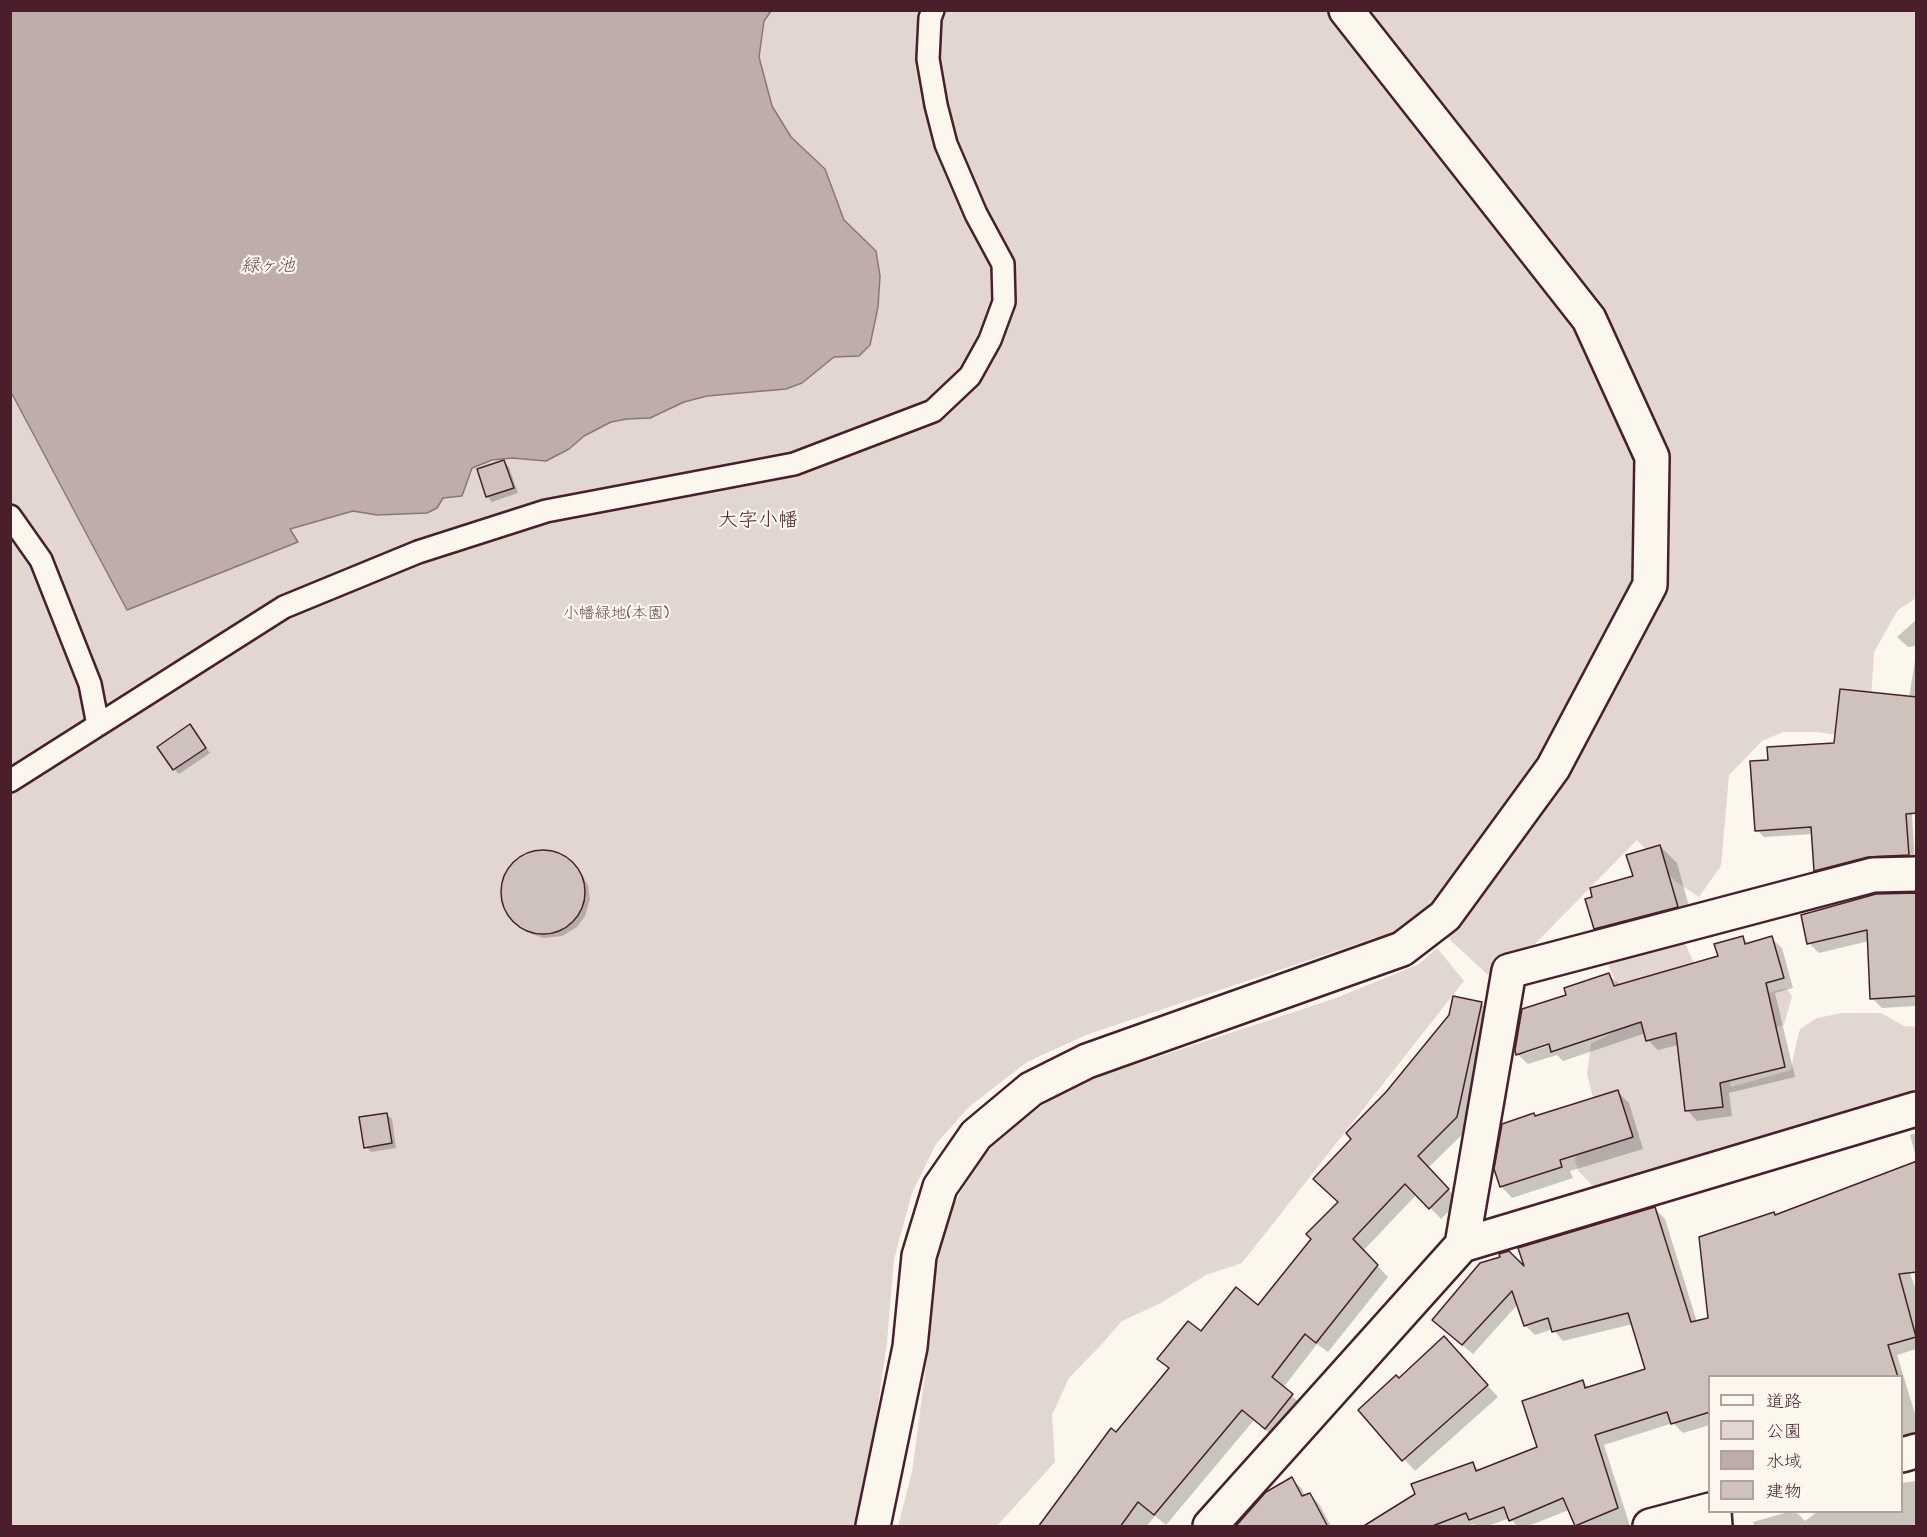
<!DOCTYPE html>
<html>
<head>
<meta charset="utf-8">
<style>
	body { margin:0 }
	#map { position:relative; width:1927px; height:1537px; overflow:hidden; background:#fbf7ec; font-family:"Architects Daughter","Klee One",sans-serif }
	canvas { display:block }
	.frame { position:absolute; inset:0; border:12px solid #4a1f2b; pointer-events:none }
	.legend { position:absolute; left:1708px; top:1375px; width:195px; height:138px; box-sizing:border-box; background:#fbf7ec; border:2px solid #b4a19f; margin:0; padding:8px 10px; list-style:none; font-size:18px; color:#4a1f2b }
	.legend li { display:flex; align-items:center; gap:12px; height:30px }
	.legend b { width:30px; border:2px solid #b4a19f }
</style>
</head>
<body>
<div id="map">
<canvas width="1927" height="1537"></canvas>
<div class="frame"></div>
<ul class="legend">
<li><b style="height:8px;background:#fbf7ec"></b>道路</li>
<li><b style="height:16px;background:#e2d7d0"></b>公園</li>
<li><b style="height:16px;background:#bfadaa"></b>水域</li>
<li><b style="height:16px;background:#cfc2bc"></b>建物</li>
</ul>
</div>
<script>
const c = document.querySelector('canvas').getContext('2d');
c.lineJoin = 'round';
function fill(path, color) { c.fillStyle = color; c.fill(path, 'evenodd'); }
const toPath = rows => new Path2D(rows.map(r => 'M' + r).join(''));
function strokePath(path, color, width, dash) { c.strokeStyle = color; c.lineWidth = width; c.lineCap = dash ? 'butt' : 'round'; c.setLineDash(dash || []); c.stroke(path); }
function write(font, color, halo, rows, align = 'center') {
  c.font = font + ' "Architects Daughter","Klee One",sans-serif'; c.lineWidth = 4.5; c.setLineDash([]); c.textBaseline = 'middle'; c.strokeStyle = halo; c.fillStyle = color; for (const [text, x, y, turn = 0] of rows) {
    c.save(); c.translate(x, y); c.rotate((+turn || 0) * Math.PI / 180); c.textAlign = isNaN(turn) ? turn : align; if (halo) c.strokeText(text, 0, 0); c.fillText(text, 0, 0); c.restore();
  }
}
fill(toPath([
	[10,11,1916,11,1916,598,1898,610,1874,652,1871,701,1838,735,1816,732,1783,732,1762,741,1729,775,1721,866,1699,897,1675,881,1637,840,1525,954,1488,975,1448,938,1375,938,1086,1035,1027,1062,969,1107,936,1144,912,1193,894,1259,887,1342,869,1468,855,1526,11,1526],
	[1684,941,1706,989,1743,1000,1786,988,1792,996,1784,1025,1723,1042,1731,1087,1791,1070,1794,1053,1800,1029,1817,1018,1842,1013,1881,1013,1904,1026,1916,1027,1916,1097,1599,1192,1578,1171,1575,1160,1578,1136,1595,1105,1587,1074,1591,1044,1625,1026,1625,1003,1607,962],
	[1437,948,1464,981,1242,1263,1206,1275,1161,1303,1122,1321,1100,1346,1069,1378,1052,1415,1055,1462,997,1526,898,1526,912,1472,929,1344,935,1268,951,1210,977,1162,1010,1128,1053,1098,1097,1077,1336,998,1419,964]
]), '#e2d7d0');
const water = toPath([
	[10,11,771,11,764,21,759,57,772,106,791,137,825,169,844,220,876,251,880,276,878,307,870,345,859,356,834,357,802,383,786,389,707,396,684,402,650,418,627,419,611,422,584,436,569,449,546,461,512,458,492,460,472,468,462,496,443,498,437,508,427,513,377,515,353,511,290,529,298,542,127,610,11,392,10,11]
]);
fill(water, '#bfadaa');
strokePath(water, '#907477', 1.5);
fill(toPath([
	[504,462,509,467,518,493,492,502,487,496],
	[1916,620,1916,646,1908,647,1897,637],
	[1915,660,1916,765,1905,807,1912,814,1915,862,1822,877,1816,870,1813,834,1764,837,1757,830,1770,761,1836,744,1909,698],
	[190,726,210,753,179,774,174,769],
	[1660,846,1677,863,1694,924,1612,945,1595,928,1594,898,1635,877],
	[548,852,564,857,581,873,588,885,590,899,585,916,577,927,562,936,544,938,531,934,513,919,505,908,502,890,505,876,510,867,518,860,530,853],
	[1916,896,1916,1006,1882,1008,1872,998,1869,941,1819,953,1809,943],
	[1742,938,1749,944,1771,938,1782,948,1793,988,1775,993,1795,1077,1729,1093,1732,1116,1697,1121,1687,1110,1679,1045,1658,1050,1648,1040,1646,1033,1563,1061,1557,1055,1528,1064,1517,1054,1568,996,1609,975,1620,985,1720,957],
	[1556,1041,1557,1043,1526,1053,1526,1050],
	[1454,998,1482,1004,1493,1015,1468,1129,1428,1168,1459,1201,1441,1219,1417,1194,1363,1251,1388,1277,1328,1352,1317,1344,1283,1388,1303,1406,1276,1439,1254,1420,1166,1525,1155,1516,1147,1526,1038,1526,1111,1430,1116,1434,1170,1370,1159,1359,1202,1333,1258,1307,1340,1203,1353,1139,1387,1093,1450,1016],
	[1618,1092,1629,1103,1643,1149,1570,1171,1573,1178,1512,1198,1501,1186,1536,1117],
	[386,1114,392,1119,396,1148,371,1152,366,1147],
	[1916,1133,1916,1157,1910,1135],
	[1880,1190,1915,1287,1916,1286,1916,1349,1897,1355,1916,1417,1916,1436,1902,1441,1902,1376,1710,1376,1710,1425,1683,1433,1673,1423,1604,1445,1630,1526,1576,1526,1569,1510,1528,1526,1517,1526,1510,1518,1488,1526,1477,1526,1474,1524,1466,1526,1365,1526,1472,1463,1480,1471,1539,1448,1582,1381,1589,1388,1647,1370,1633,1324,1563,1341,1553,1329,1535,1335,1525,1325,1518,1304,1473,1354,1444,1330,1527,1271,1654,1208,1665,1219,1697,1322,1710,1319,1774,1214,1776,1216],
	[1455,1349,1498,1397,1415,1471,1360,1410,1399,1380],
	[1292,1479,1302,1489,1305,1496,1309,1494,1319,1504,1331,1526,1257,1526],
	[1916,1481,1916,1526,1755,1526,1753,1522,1788,1512,1796,1512,1805,1521,1817,1512,1902,1512,1902,1483]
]), '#0003');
const building = toPath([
	[504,460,514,488,486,497,477,469,504,460],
	[1840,689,1917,697,1917,813,1906,814,1909,855,1868,857,1814,871,1811,827,1755,831,1750,761,1768,760,1767,747,1834,743,1840,689],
	[190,724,206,748,173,770,157,747,190,724],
	[1660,845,1678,907,1594,929,1585,899,1592,897,1590,888,1633,876,1626,855,1660,845],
	'501 892a42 42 0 1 1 84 0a42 42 0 1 1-84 0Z',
	[1917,893,1917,996,1870,999,1867,930,1807,944,1801,915,1876,894,1917,893],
	[1743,936,1745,944,1772,936,1784,978,1766,983,1785,1067,1720,1083,1723,1107,1685,1111,1676,1033,1646,1041,1641,1022,1551,1052,1549,1044,1516,1055,1515,1050,1522,1009,1566,995,1564,988,1609,973,1614,986,1718,956,1714,944,1743,936],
	[1453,996,1482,1002,1457,1117,1418,1156,1449,1189,1429,1209,1405,1184,1353,1239,1378,1265,1316,1343,1305,1334,1272,1377,1293,1394,1265,1429,1242,1410,1154,1515,1138,1502,1120,1527,1038,1527,1111,1428,1116,1432,1169,1368,1157,1359,1188,1321,1201,1331,1236,1287,1258,1305,1311,1239,1306,1234,1338,1202,1313,1179,1351,1139,1346,1133,1386,1092,1449,1015,1453,996],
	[1618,1090,1633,1137,1560,1160,1562,1167,1500,1187,1494,1169,1502,1124,1534,1113,1535,1116,1618,1090],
	[387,1113,392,1143,364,1148,359,1117,387,1113],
	[1917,1161,1917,1272,1899,1274,1916,1337,1888,1345,1898,1377,1710,1377,1710,1412,1671,1424,1667,1412,1595,1435,1618,1508,1575,1526,1563,1498,1509,1521,1504,1507,1469,1520,1466,1513,1430,1527,1362,1527,1415,1494,1411,1484,1473,1462,1476,1471,1537,1447,1522,1401,1583,1380,1585,1388,1645,1369,1628,1313,1552,1332,1548,1318,1524,1326,1512,1291,1462,1345,1432,1320,1480,1263,1500,1257,1499,1254,1509,1251,1524,1266,1518,1248,1655,1207,1691,1322,1708,1318,1699,1237,1774,1212,1775,1215,1917,1161],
	[1444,1336,1488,1385,1402,1461,1358,1410,1396,1375,1399,1378,1444,1336],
	[1292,1477,1302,1496,1310,1493,1328,1527,1235,1527,1266,1492,1292,1477]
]);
fill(building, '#cfc2bc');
strokePath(building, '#4a1f2b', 1.5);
const service = toPath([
	[10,516,41,560,90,684,98,725],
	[10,781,284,607,418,552,546,511,794,464,933,411,970,376,990,340,1004,302,1003,264,976,214,946,144,936,105,928,59,930,18,933,10],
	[1720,1512,1721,1526]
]);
const minor = toPath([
	[1462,1245,1509,971,1873,875,1916,874],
	[1902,1455,1916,1451],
	[873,1526,910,1347,919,1256,940,1187,976,1135,1031,1089,1087,1061,1402,949,1445,916,1553,768,1650,585,1652,457,1589,319,1346,10],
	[1210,1526,1462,1245,1916,1109],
	[1650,1526,1710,1510]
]);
strokePath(service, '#4a1f2b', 26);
strokePath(minor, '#4a1f2b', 38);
strokePath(service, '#fbf7ec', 21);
strokePath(minor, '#fbf7ec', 33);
write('16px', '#704d54', '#fbf7ec', [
	["小幡緑地(本園)",616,615]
]);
write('italic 18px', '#6d4a51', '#fbf7ec', [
	["緑ヶ池",268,267]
]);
write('20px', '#4a1f2b', '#fbf7ec', [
	["大字小幡",758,522]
]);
</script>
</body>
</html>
